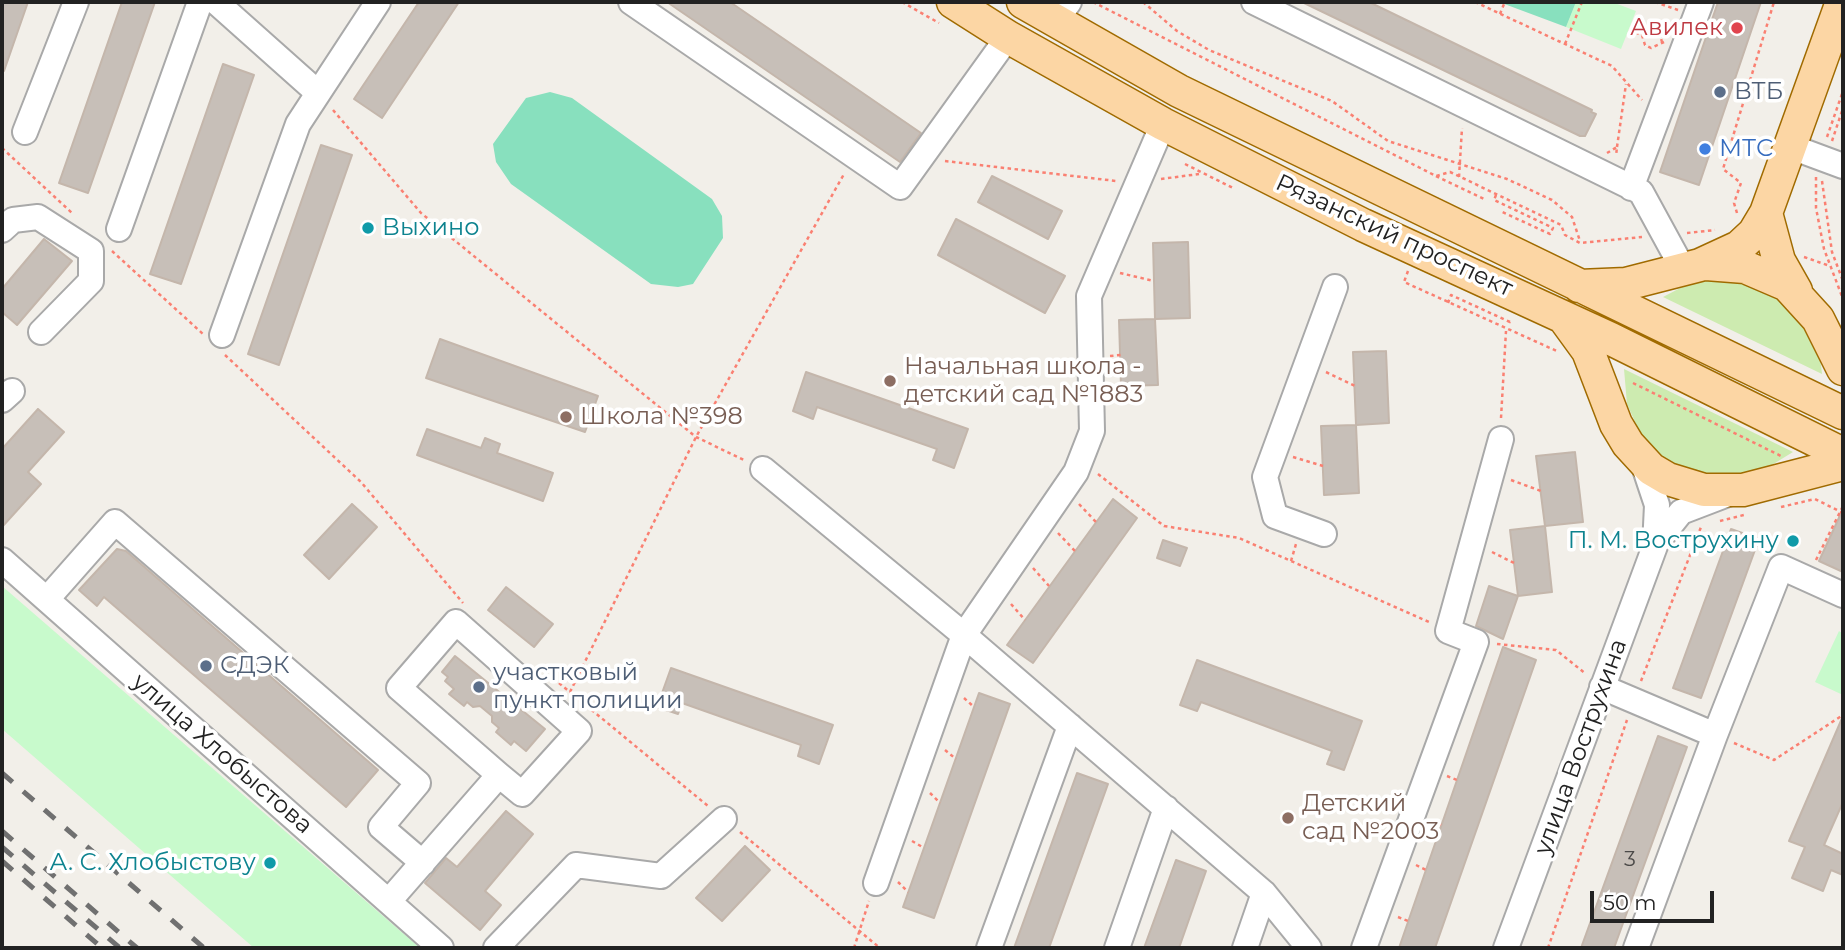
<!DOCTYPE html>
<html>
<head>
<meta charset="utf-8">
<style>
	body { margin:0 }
	#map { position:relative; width:1845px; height:950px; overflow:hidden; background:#f2efe9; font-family:Montserrat,sans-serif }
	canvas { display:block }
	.frame { position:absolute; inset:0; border:4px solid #222; pointer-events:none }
	.scale { position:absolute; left:1590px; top:891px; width:124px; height:32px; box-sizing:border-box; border:4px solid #222; border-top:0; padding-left:9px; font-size:21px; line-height:24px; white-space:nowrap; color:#222; -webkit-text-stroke:5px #fff; paint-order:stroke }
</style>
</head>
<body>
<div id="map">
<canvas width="1845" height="950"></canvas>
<div class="frame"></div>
<div class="scale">50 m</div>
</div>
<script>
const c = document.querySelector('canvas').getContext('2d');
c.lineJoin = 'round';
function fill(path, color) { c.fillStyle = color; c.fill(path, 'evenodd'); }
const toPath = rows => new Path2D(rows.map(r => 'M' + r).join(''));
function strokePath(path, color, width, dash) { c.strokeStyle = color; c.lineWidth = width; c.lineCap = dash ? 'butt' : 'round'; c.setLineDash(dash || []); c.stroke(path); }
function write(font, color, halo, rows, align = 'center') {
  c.font = font + ' Montserrat,sans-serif'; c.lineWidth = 7; c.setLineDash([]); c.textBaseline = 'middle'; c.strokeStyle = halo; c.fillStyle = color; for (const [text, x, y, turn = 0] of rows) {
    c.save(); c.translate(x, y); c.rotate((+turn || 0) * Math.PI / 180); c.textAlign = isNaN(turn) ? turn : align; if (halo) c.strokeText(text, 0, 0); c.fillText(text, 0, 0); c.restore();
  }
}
fill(toPath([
	[1713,279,1741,280,1774,293,1798,313,1820,357,1822,374,1663,297,1686,285],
	[1624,369,1793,452,1757,474,1694,475,1663,459,1641,435,1627,404]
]), '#cdebb0');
fill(toPath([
	[1576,2,1612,2,1636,11,1621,49,1566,27],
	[2,586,420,948,254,948,2,729],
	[1839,631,1843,634,1843,695,1815,682]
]), '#c8facc');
fill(toPath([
	[1499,2,1576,2,1566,27],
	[550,92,572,98,712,199,722,216,723,238,693,284,678,287,651,284,511,184,496,162,493,144,526,98]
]), '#88e0be');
const building = toPath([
	[2,2,28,2,4,71,2,71,2,2],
	[122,2,155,2,88,193,59,183,122,2],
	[419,2,459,2,382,118,354,99,419,2],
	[667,2,730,2,921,133,900,162,667,2],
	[1302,2,1369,2,1592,110,1591,112,1596,114,1585,136,1580,136,1302,2],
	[1718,2,1761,2,1699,185,1660,172,1718,2],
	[223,64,254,75,181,284,150,274,223,64],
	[321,145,352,155,279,365,248,354,321,145],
	[992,176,1062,211,1048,239,978,202,992,176],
	[956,219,1065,276,1045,313,938,255,956,219],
	[44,239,72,261,17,325,2,312,2,289,44,239],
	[1188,242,1190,318,1155,319,1153,243,1188,242],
	[1155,319,1158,385,1121,386,1119,320,1155,319],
	[440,339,598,396,585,432,426,378,440,339],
	[1386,351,1389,423,1356,425,1353,352,1386,351],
	[806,372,968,429,954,468,933,460,937,449,817,407,813,419,793,411,806,372],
	[38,409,64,432,28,472,41,484,2,527,2,449,38,409],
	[1356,425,1359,493,1324,495,1321,426,1356,425],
	[427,429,481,448,485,438,500,444,497,453,553,473,543,501,417,455,427,429],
	[1575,452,1583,522,1545,526,1536,456,1575,452],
	[1113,499,1137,518,1033,663,1007,645,1113,499],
	[352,504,377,527,329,579,304,555,352,504],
	[1843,509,1843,572,1819,561,1843,509],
	[1545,526,1552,592,1518,596,1510,530,1545,526],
	[1731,529,1759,539,1701,698,1673,688,1731,529],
	[1163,540,1187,548,1180,566,1157,558,1163,540],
	[117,549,126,551,378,770,346,807,104,597,97,606,79,590,117,549],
	[1489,586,1518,596,1503,639,1476,626,1489,586],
	[506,587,553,624,534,647,488,610,506,587],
	[1503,647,1536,660,1435,948,1399,948,1503,647],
	[455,656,545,729,526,751,514,741,511,745,496,732,499,728,492,722,492,716,480,706,473,707,467,702,464,706,449,694,454,689,445,681,448,677,442,672,455,656],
	[1197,660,1362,721,1344,770,1327,764,1332,751,1201,702,1197,711,1180,705,1197,660],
	[671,668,833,725,819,764,798,756,801,745,682,703,678,714,657,707,671,668],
	[979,693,1010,704,934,918,903,907,979,693],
	[1843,716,1843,802,1824,845,1843,854,1843,875,1831,870,1823,891,1792,878,1805,847,1789,841,1843,716],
	[1658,736,1687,747,1614,948,1581,948,1658,736],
	[1077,773,1108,784,1049,948,1014,948,1077,773],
	[506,811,533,834,485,891,501,905,480,930,425,883,446,858,457,867,506,811],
	[745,846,770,870,722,921,696,898,745,846],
	[1176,860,1206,871,1179,948,1144,948,1176,860]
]);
fill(building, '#c7bfb8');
strokePath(building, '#c4b6ab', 2);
const minor = toPath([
	[216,2,317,92],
	[631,2,900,187,1008,37],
	[1254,2,1641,192,1683,269],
	[1055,22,1069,2],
	[25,132,76,2],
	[1789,146,1843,166],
	[1631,188,1701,2],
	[119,229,200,2],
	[2,230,13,220,38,217,91,251,91,281,41,332],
	[222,335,298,124,378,2],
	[2,400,12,391],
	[763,469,964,635,1264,893,1309,948],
	[1324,534,1275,516,1265,477,1335,287],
	[1657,542,1681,512,1728,494],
	[2,560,441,948],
	[47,599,115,522,418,783,381,827,423,863],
	[1602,687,1715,735,1636,948],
	[1715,735,1781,567,1843,595],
	[876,883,964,635,1076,472,1092,431,1089,296,1163,124],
	[389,901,499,775,399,688,456,622,579,731,522,794,499,775],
	[496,948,576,865,661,876,724,819],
	[989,948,1070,726],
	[1117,948,1166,808],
	[1245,948,1264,893],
	[1364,948,1476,642,1448,631,1501,439],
	[1506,948,1655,546,1657,505,1642,460]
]);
const major = toPath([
	[953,2,1008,37,1163,124,1363,225,1611,339,1843,454],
	[1023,2,1179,91,1843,413],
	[1766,213,1779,261,1796,291],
	[1706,264,1745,267,1787,285,1818,319,1843,369],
	[1579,286,1626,284,1700,265,1739,247,1754,233,1766,213,1842,2],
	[1564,318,1588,351,1616,424,1628,444,1651,469,1668,479,1704,490,1743,490,1843,464]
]);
strokePath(minor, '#a9a9a9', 28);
strokePath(major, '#a06b00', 35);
strokePath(toPath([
	[902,2,939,23],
	[1093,2,1436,176,1450,172,1561,225,1565,235,1580,243,1642,237],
	[1143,2,1177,31,1209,50,1332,101,1388,141,1507,179,1552,200,1572,217,1580,241],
	[1475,2,1612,66,1642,100],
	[1655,2,1678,10],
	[1500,14,1504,4],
	[1629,30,1642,35,1645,45,1651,48,1664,42],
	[1642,35,1650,28,1659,32,1662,42],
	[1565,44,1582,2],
	[333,110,421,213,696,437,744,460],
	[1827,137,1843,91],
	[1832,141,1843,108],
	[1617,147,1626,84],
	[2,148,72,213],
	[1607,153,1617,147,1616,156],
	[945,161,1116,181],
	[1185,164,1235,189],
	[1436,176,1484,199],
	[1459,177,1462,128],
	[1816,177,1816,208,1824,249,1843,299],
	[1161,179,1199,174],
	[1822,181,1832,252,1843,281],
	[1496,195,1494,200,1553,228,1550,234,1500,211],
	[1737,213,1734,203,1741,183,1723,169,1774,2],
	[1687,233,1715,230],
	[112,251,203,334],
	[1804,257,1830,266],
	[1408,271,1404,282,1559,352],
	[1120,273,1154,281],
	[1448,303,1451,295,1510,322,1512,319],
	[225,355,361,482,463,603],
	[1110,356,1121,355],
	[1326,372,1355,386],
	[1633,383,1781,456],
	[1501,418,1506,331],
	[1293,457,1323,466],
	[1098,474,1164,526,1239,538,1429,622],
	[1511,480,1541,491],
	[1079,504,1096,522],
	[1781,507,1815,499,1843,513],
	[1720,521,1744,515],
	[1058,533,1075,551],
	[1492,552,1514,563],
	[1816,560,1843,506],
	[1291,561,1296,544],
	[1033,568,1049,586],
	[1011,604,1025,620],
	[1497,644,1556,650,1586,674],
	[1641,681,1701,527],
	[559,683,708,806],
	[570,692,696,437,844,174],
	[964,698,974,707],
	[1734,743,1774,760,1843,715],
	[945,750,956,759],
	[1447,776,1457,780],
	[930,793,940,803],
	[1432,820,1441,825],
	[740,832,880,948],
	[912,841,924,848],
	[1416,865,1426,870],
	[898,882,908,892],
	[1398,917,1408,921],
	[854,948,869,901],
	[1548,948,1627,720]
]), '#fa8072', 2.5, [3.5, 3.5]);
strokePath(minor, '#fff', 24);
strokePath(major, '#fcd6a4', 32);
strokePath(toPath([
	[2,773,204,948],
	[2,831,137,948],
	[2,847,120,948],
	[2,861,102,948]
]), '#707070', 5, [14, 14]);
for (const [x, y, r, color] of [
	[1737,28,7,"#e0444e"],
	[1720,92,7,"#5c6f8a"],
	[1705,149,7,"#3f7fe0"],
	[368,228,7,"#0f9aa8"],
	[890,381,7,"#8d6e63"],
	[566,417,7,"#8d6e63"],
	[1793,541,7,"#0f9aa8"],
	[206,666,7,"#5c6f8a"],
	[479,687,7,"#5c6f8a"],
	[1288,818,7,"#8d6e63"],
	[270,863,7,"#0f9aa8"]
]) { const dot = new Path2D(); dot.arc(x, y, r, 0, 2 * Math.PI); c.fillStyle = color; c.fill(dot); strokePath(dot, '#fff', 2.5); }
write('21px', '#4b4948', null, [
	["3",1630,860]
]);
write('24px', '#be3a42', '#fff', [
	["Авилек",1723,28]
], 'right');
write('24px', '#4e5e75', '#fff', [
	["ВТБ",1734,92],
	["СДЭК",220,666],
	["участковый",493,673],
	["пункт полиции",493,701]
], 'left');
write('24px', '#366cbe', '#fff', [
	["МТС",1719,149]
], 'left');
write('24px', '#0d838f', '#fff', [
	["Выхино",382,228,"left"],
	["П. М. Вострухину",1779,541],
	["А. С. Хлобыстову",256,863]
], 'right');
write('24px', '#222', '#fff', [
	["Рязанский проспект",1394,236,25],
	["улица Вострухина",1581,747,-70],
	["улица Хлобыстова",222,754,41]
]);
write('24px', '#785e54', '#fff', [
	["Начальная школа -",904,367],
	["детский сад №1883",904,395],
	["Школа №398",580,417],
	["Детский",1302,804],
	["сад №2003",1302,832]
], 'left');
</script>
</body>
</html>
